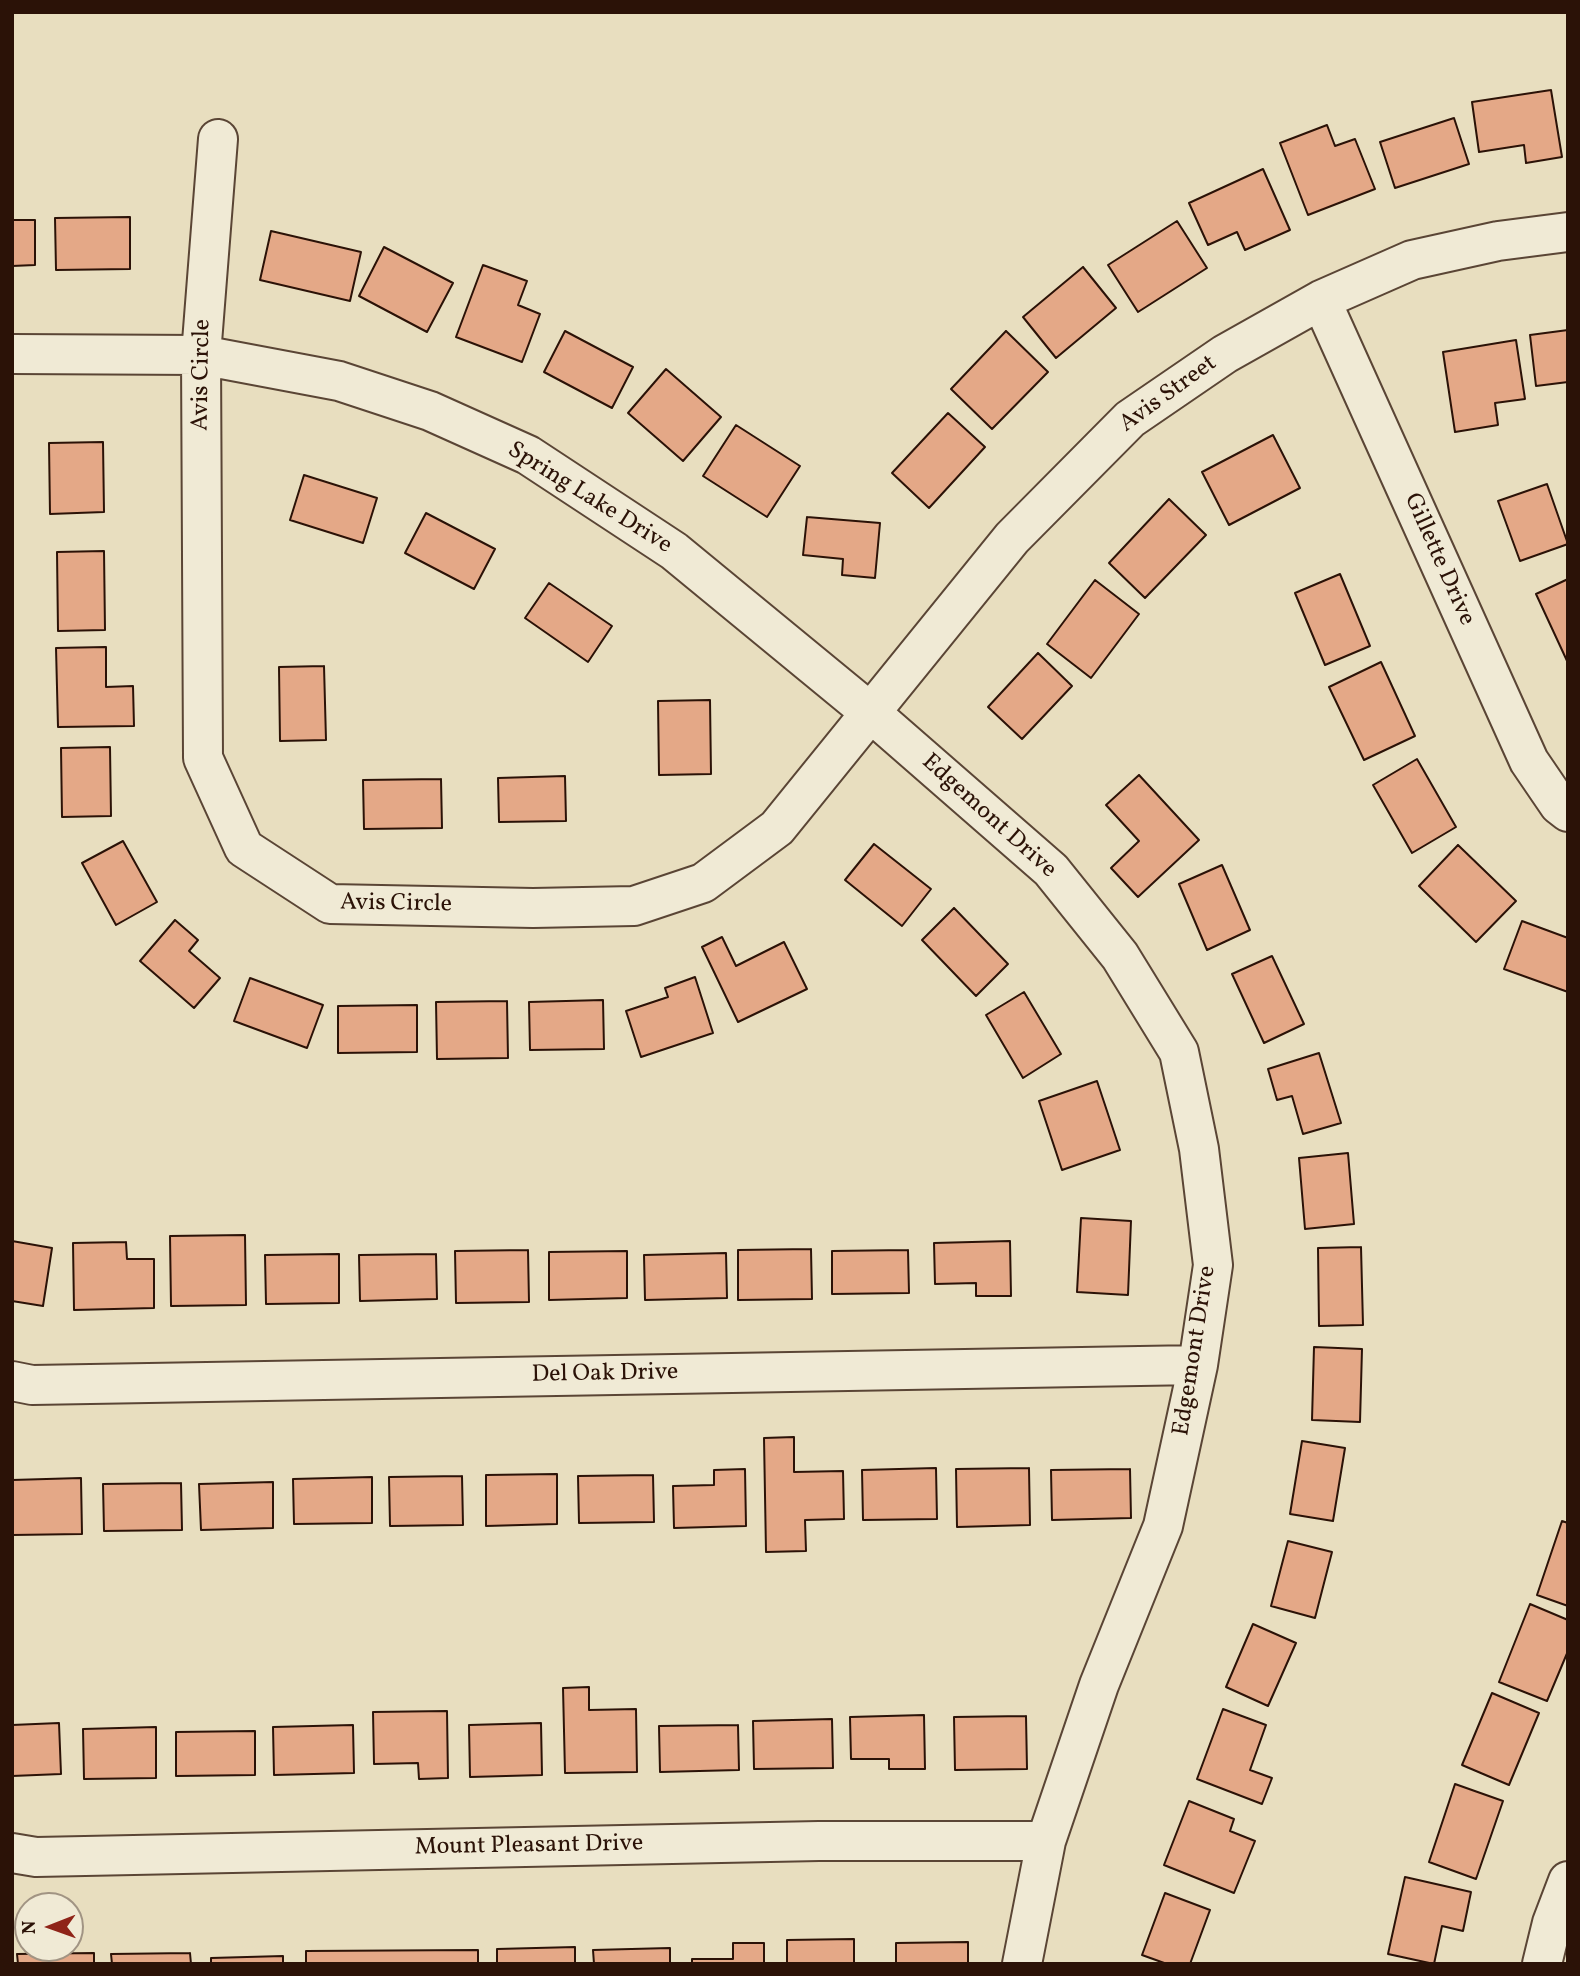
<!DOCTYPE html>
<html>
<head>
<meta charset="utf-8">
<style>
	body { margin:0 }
	#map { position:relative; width:1580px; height:1976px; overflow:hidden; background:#e8debf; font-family:Vollkorn,serif }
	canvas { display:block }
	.frame { position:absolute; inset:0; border:14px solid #2b1207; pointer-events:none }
	.north { position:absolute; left:14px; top:1892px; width:70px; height:70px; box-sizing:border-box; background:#f0ead5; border:2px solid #a19483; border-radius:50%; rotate:269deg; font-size:19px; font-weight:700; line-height:28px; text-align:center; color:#2b1207 }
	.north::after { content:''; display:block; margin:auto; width:24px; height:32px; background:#8f2418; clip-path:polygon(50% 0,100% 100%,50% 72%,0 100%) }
</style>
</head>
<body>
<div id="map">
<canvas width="1580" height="1976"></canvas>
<div class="frame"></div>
<div class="north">N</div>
</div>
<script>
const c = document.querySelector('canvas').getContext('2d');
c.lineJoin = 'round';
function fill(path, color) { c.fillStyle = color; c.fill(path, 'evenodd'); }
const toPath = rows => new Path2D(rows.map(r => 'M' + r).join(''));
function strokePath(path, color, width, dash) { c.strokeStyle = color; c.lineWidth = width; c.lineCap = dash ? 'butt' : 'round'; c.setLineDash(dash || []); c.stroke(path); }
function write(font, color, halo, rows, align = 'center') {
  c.font = font + ' Vollkorn,serif'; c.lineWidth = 5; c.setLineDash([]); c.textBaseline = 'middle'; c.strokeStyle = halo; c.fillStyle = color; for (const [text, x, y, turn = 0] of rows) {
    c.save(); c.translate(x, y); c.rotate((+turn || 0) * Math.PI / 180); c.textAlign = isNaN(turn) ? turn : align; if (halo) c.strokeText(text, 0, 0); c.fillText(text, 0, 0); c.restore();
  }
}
const building = toPath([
	[1551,90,1562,157,1526,163,1524,145,1479,152,1472,102,1551,90],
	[1454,118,1469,164,1395,188,1380,142,1454,118],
	[1327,125,1335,146,1355,139,1375,189,1308,215,1280,143,1327,125],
	[1263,169,1290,230,1245,250,1237,232,1208,245,1189,203,1263,169],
	[130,217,130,269,56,270,55,218,130,217],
	[12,220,35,220,35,265,12,266,12,220],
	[1177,221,1207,268,1138,312,1108,265,1177,221],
	[271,231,361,252,350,301,260,280,271,231],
	[384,247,453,283,427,332,359,296,384,247],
	[483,265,527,281,518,305,540,314,522,362,456,337,483,265],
	[1083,267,1116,308,1056,358,1023,317,1083,267],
	[1568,330,1568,382,1536,386,1530,335,1568,330],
	[565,331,633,367,612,408,544,372,565,331],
	[1006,331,1048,372,992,429,951,389,1006,331],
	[1516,340,1525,399,1495,403,1498,425,1455,432,1443,352,1516,340],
	[666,369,721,417,683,461,628,413,666,369],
	[948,413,985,447,929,508,892,473,948,413],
	[736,425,800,466,767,517,703,476,736,425],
	[1273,435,1300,488,1229,525,1202,472,1273,435],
	[103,442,104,512,50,514,49,443,103,442],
	[304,475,377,498,363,543,290,520,304,475],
	[1547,484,1568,544,1520,561,1498,501,1547,484],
	[1169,499,1206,535,1145,598,1109,563,1169,499],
	[426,513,495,549,474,589,405,553,426,513],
	[807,517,880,523,875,578,842,575,843,559,803,555,807,517],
	[104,551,105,630,58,631,57,552,104,551],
	[1340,574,1370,646,1325,665,1295,593,1340,574],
	[1568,579,1568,663,1536,594,1568,579],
	[1095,580,1139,614,1091,678,1047,644,1095,580],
	[549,583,612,626,588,662,525,618,549,583],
	[106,647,106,687,133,686,134,726,58,727,56,648,106,647],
	[1038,653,1072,686,1022,739,988,707,1038,653],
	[1381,662,1415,736,1364,760,1329,687,1381,662],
	[324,666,326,740,280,741,279,667,324,666],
	[710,700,711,774,659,775,658,701,710,700],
	[110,747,111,816,62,817,61,748,110,747],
	[1417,759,1456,827,1412,853,1373,785,1417,759],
	[1139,775,1199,840,1138,897,1111,868,1139,841,1106,805,1139,775],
	[565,776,566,821,499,822,498,778,565,776],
	[441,779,442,828,364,829,363,780,441,779],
	[123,841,157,902,116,925,82,863,123,841],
	[874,844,931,889,902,926,845,880,874,844],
	[1458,845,1516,901,1476,942,1419,886,1458,845],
	[1222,865,1250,930,1207,950,1179,884,1222,865],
	[954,908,1008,964,976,996,922,940,954,908],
	[175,920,198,940,189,951,220,978,194,1008,140,961,175,920],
	[1522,921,1568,938,1568,992,1504,969,1522,921],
	[722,937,736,966,784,942,807,989,738,1022,702,947,722,937],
	[1272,956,1304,1024,1264,1043,1232,974,1272,956],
	[695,977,713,1033,641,1057,626,1011,668,997,665,988,695,977],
	[250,978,323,1005,307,1048,234,1021,250,978],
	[1024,992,1061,1054,1023,1078,986,1015,1024,992],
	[603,1000,604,1049,530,1050,529,1002,603,1000],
	[507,1001,508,1058,437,1059,436,1002,507,1001],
	[417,1005,417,1052,338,1053,338,1006,417,1005],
	[1319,1053,1341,1123,1303,1134,1292,1096,1277,1100,1268,1069,1319,1053],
	[1097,1081,1120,1150,1062,1170,1039,1101,1097,1081],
	[1348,1153,1354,1224,1305,1229,1299,1158,1348,1153],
	[1081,1218,1131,1221,1128,1295,1077,1292,1081,1218],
	[245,1235,246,1305,171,1306,170,1236,245,1235],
	[12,1241,52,1248,43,1306,12,1301,12,1241],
	[1010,1241,1011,1296,976,1296,976,1283,935,1284,934,1243,1010,1241],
	[126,1242,127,1259,154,1259,154,1308,74,1310,73,1243,126,1242],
	[1361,1247,1363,1325,1319,1326,1318,1248,1361,1247],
	[811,1249,812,1299,738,1300,738,1250,811,1249],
	[528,1250,529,1302,456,1303,455,1251,528,1250],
	[908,1250,909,1293,832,1294,832,1251,908,1250],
	[627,1251,627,1298,549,1300,549,1252,627,1251],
	[726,1253,727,1298,645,1300,644,1255,726,1253],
	[339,1254,339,1303,266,1304,265,1255,339,1254],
	[436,1254,437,1299,360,1301,359,1255,436,1254],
	[1314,1347,1362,1349,1360,1422,1312,1420,1314,1347],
	[794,1437,794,1472,843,1471,844,1519,805,1520,806,1551,766,1552,764,1438,794,1437],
	[1302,1441,1345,1448,1333,1521,1290,1514,1302,1441],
	[936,1468,937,1519,863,1520,862,1470,936,1468],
	[1029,1468,1030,1525,957,1527,956,1469,1029,1468],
	[745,1469,746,1526,674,1528,673,1486,714,1485,714,1470,745,1469],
	[1130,1469,1131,1518,1052,1520,1051,1470,1130,1469],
	[557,1474,557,1524,486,1526,486,1475,557,1474],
	[653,1475,654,1522,579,1523,578,1476,653,1475],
	[462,1476,463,1525,390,1526,389,1477,462,1476],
	[372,1477,372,1523,294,1524,293,1479,372,1477],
	[81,1478,82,1534,12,1535,12,1480,81,1478],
	[273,1482,273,1528,201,1530,199,1484,273,1482],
	[181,1483,182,1530,104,1531,103,1484,181,1483],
	[1562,1521,1568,1523,1568,1606,1537,1595,1562,1521],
	[1288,1541,1332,1552,1315,1618,1271,1606,1288,1541],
	[1530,1604,1568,1620,1568,1651,1547,1701,1499,1682,1530,1604],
	[1253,1624,1296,1643,1268,1706,1226,1687,1253,1624],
	[589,1687,589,1710,636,1709,637,1772,565,1773,563,1688,589,1687],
	[1492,1693,1539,1713,1509,1785,1462,1765,1492,1693],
	[1223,1709,1266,1725,1250,1770,1272,1778,1262,1804,1197,1779,1223,1709],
	[447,1711,448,1778,419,1779,418,1763,374,1764,373,1712,447,1711],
	[924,1715,925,1769,889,1769,889,1759,851,1759,850,1717,924,1715],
	[1026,1716,1027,1769,955,1770,954,1717,1026,1716],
	[832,1719,833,1768,754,1769,753,1721,832,1719],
	[59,1723,61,1774,12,1776,12,1725,59,1723],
	[541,1723,542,1775,470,1777,469,1725,541,1723],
	[353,1725,354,1773,274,1775,273,1727,353,1725],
	[738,1725,739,1770,660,1772,659,1726,738,1725],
	[156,1727,156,1778,84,1779,83,1729,156,1727],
	[255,1731,255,1775,176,1776,176,1732,255,1731],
	[1455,1784,1503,1801,1476,1879,1429,1862,1455,1784],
	[1189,1801,1234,1819,1230,1831,1255,1841,1234,1893,1164,1865,1189,1801],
	[1405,1877,1471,1892,1463,1931,1442,1926,1434,1964,1388,1954,1405,1877],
	[1165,1893,1210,1910,1190,1964,1167,1964,1142,1955,1165,1893],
	[854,1939,854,1964,787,1964,787,1940,854,1939],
	[968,1942,968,1964,896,1964,896,1943,968,1942],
	[733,1943,764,1943,764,1964,692,1964,692,1959,733,1959,733,1943],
	[575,1947,575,1964,497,1964,497,1949,575,1947],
	[670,1948,670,1964,594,1964,593,1950,670,1948],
	[478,1950,478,1964,306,1964,306,1951,478,1950],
	[94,1953,94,1964,18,1964,17,1954,94,1953],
	[190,1953,191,1964,112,1964,111,1954,190,1953],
	[283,1956,283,1964,211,1964,211,1958,283,1956]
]);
fill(building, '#e4a887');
strokePath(building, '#2b1207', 2);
const street = toPath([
	[218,139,201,355,203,758,244,848,330,904,533,908,634,906,703,883,777,828,1012,538,1130,419,1225,354,1321,300,1412,260,1498,241,1568,232],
	[1321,300,1529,761,1559,805,1568,812],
	[12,354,201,355,339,381,430,411,528,455,674,551,871,713,1051,870,1120,956,1179,1052,1199,1149,1213,1265,1198,1365,1163,1526,1099,1685,1046,1841,1022,1964],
	[12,1381,32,1385,1198,1365],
	[12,1853,36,1857,819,1841,1046,1841],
	[1542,1964,1552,1923,1568,1881]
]);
strokePath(street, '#5a4535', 42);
strokePath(street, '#f0ead5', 38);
write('24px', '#2b1207', '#f0ead5', [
	["Avis Circle",203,375,-89],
	["Avis Street",1169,395,-36],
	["Spring Lake Drive",589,499,32],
	["Gillette Drive",1438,560,66],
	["Edgemont Drive",988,817,42],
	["Avis Circle",396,905,1],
	["Edgemont Drive",1196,1351,-81],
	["Del Oak Drive",605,1375,-1],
	["Mount Pleasant Drive",529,1847,-1]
]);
</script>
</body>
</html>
